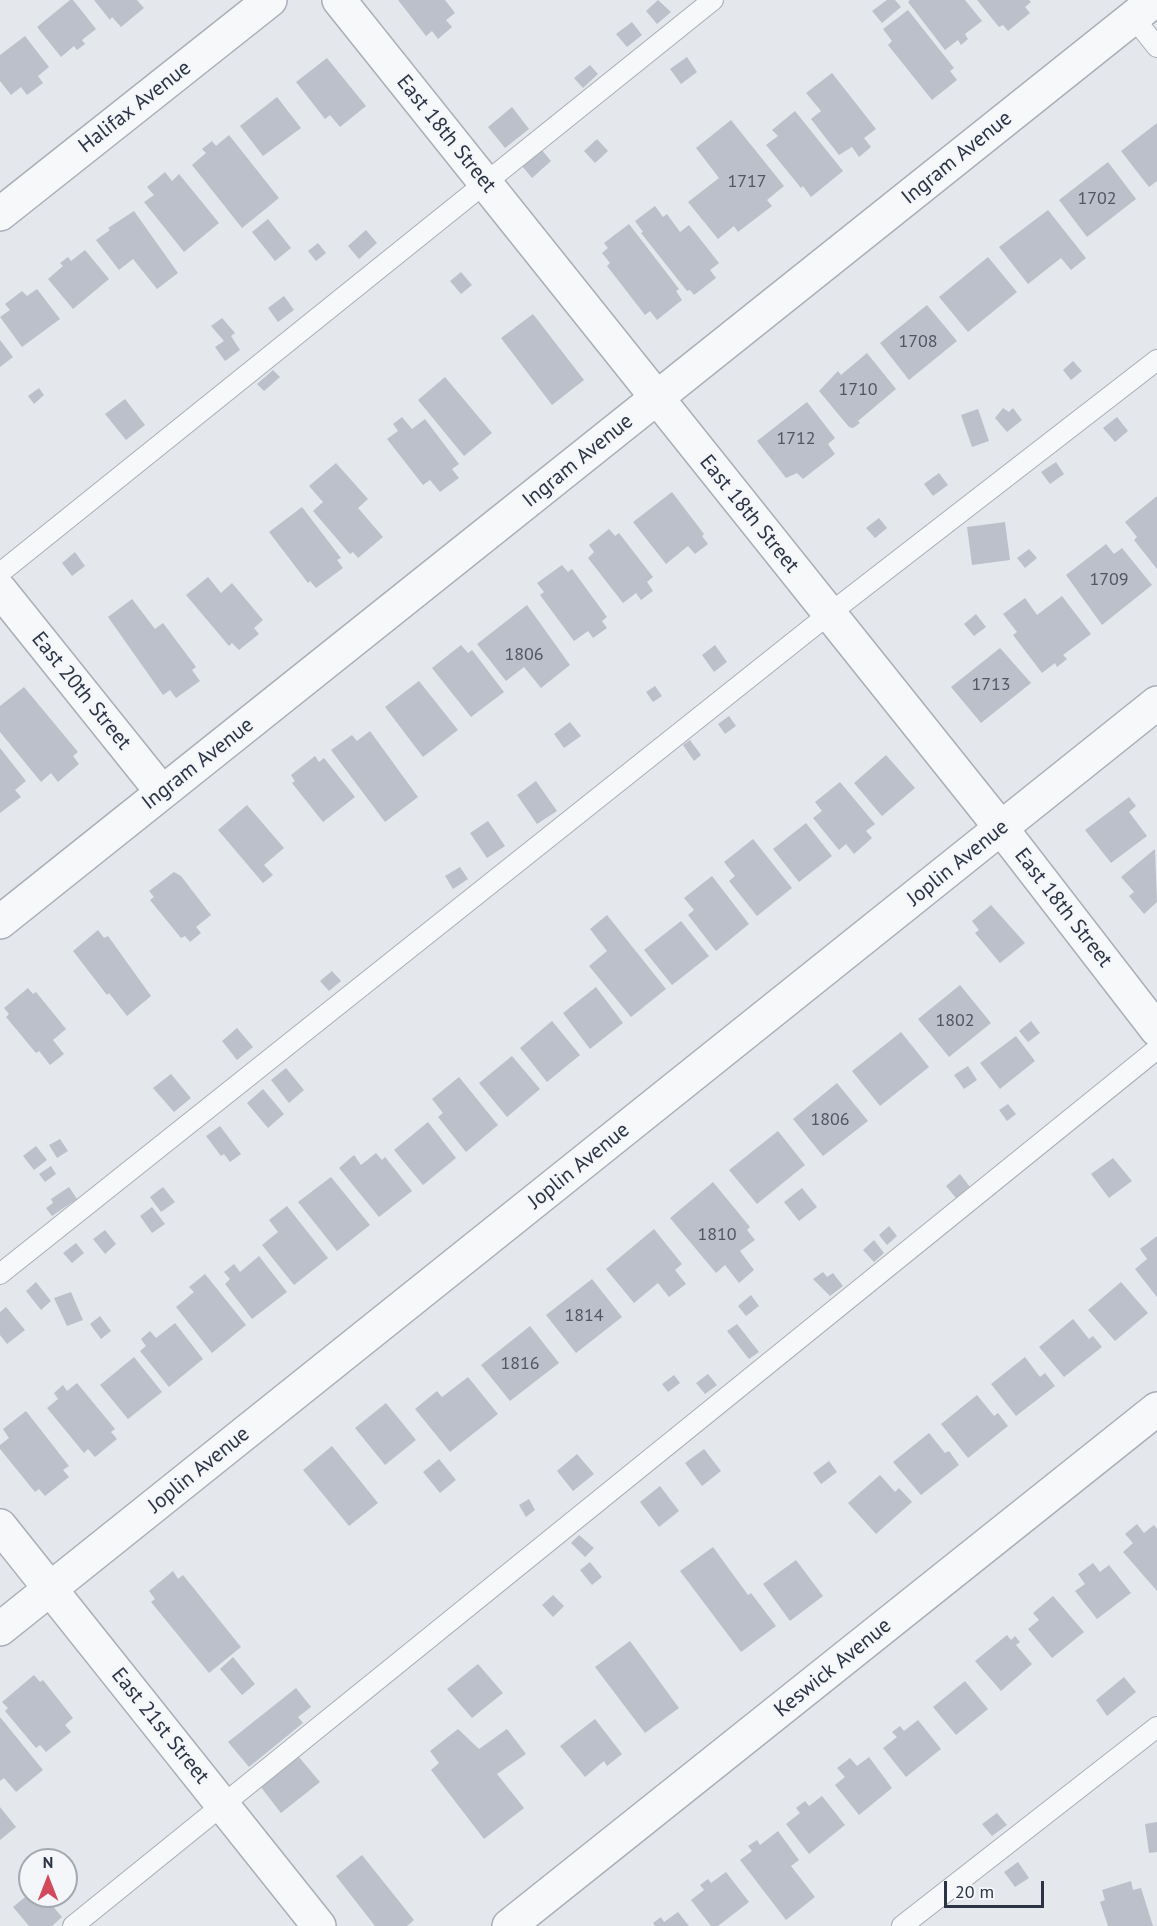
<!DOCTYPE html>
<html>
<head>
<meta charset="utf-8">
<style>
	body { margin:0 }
	#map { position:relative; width:1157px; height:1926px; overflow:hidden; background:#e4e7ec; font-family:"PT Sans",sans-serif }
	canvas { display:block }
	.north { position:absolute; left:18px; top:1848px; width:60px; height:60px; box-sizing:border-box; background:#f4f6f9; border:2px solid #a4a8b1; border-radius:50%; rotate:0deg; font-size:16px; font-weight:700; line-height:24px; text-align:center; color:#2b3445 }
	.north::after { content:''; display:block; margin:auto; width:21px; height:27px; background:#d1495b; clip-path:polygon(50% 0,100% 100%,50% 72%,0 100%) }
	.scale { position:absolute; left:944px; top:1881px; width:100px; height:27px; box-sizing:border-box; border:3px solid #2b3445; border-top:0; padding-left:8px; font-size:18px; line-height:21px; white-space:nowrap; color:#2b3445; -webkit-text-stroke:4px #f4f6f9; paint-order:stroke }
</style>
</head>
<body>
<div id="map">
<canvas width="1157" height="1926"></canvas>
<div class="north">N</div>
<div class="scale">20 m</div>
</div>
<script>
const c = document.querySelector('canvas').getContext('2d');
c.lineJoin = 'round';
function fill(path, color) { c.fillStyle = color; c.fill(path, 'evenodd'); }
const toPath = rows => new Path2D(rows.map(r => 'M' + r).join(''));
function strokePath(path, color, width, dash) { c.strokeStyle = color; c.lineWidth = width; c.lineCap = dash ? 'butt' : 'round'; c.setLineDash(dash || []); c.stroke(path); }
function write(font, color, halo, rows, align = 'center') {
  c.font = font + ' "PT Sans",sans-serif'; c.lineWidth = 4.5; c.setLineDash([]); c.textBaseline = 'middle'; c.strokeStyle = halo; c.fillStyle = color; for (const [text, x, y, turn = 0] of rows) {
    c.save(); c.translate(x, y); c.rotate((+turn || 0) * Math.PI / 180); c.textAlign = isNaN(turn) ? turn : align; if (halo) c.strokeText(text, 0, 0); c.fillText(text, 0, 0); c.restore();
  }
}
fill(toPath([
	[70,0,73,0,96,29,82,40,85,44,77,50,74,46,61,57,37,27],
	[94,0,137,0,144,8,121,27,112,17,110,20],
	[398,0,445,0,455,13,446,20,452,27,438,39,432,31,426,36],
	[658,0,671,12,657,24,646,11],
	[887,0,895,0,901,7,882,23,872,11],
	[910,0,965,0,982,21,965,34,968,39,961,45,958,40,945,50,908,2],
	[977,0,1029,0,1031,2,1025,7,1030,13,1008,31,1003,25,999,27],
	[908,10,954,68,950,71,957,80,932,100,888,45,892,41,883,29],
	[632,22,642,35,627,47,616,34],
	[25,36,49,67,38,76,43,83,27,95,21,87,11,95,0,81,0,55],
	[687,57,697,72,681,84,670,69],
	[327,58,366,106,340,127,330,115,325,119,296,82],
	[590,65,598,74,583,88,574,78],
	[832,73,876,129,864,138,871,147,859,157,852,147,839,155,811,119,821,111,806,93],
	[277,97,301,128,263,156,240,126],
	[512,107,529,129,505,148,488,127],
	[795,111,843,171,811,197,803,186,801,188,766,145,778,136,772,130],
	[731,120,784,186,767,200,772,206,738,232,734,226,718,239,688,202,719,178,696,148],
	[1157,123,1157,181,1149,187,1121,151],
	[229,135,279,198,242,228,192,165,206,153,202,149,212,141,216,146],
	[597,139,608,151,595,163,584,151],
	[541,149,551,161,532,178,522,166],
	[1108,162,1136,199,1087,237,1059,200],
	[165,172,172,181,179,174,219,223,184,252,144,202,154,195,147,187],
	[655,206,663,217,667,214,680,232,689,225,719,263,710,270,716,278,694,295,690,290,687,291,641,233,643,232,635,221],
	[1048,210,1086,258,1071,270,1061,258,1028,284,999,247],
	[134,211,178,273,157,289,133,259,119,270,96,240,110,230,108,228],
	[268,219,291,248,275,261,252,232],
	[629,224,679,289,676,291,682,300,657,320,650,311,645,315,607,266,610,263,602,253,608,248,604,243],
	[366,230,377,243,359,259,348,246],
	[318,243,326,253,316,261,308,251],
	[85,250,109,279,73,309,48,279,63,266,60,263,68,257,71,261],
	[988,257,1017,292,968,332,939,297],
	[461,272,472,285,461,294,450,281],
	[37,289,60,319,22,347,0,317,10,310,5,304,22,291,27,296],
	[284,296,294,310,278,322,268,308],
	[927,305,957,341,909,380,880,343],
	[533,314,584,380,552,405,501,338],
	[222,318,235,333,231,336,240,350,225,361,215,347,224,341,211,326],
	[0,340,13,357,0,367],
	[867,353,896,389,858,421,860,423,853,428,849,427,819,391,838,371,841,375],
	[1073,361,1082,371,1071,380,1063,370],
	[273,370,280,377,264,391,257,384],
	[445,377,492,433,464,456,418,400],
	[39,388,44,395,34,404,28,396],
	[125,399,145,425,126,440,105,414],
	[807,402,835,438,828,444,835,454,803,479,797,473,786,478,757,441],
	[1003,408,1009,412,1013,408,1022,420,1007,432,995,418],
	[978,409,989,441,972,447,961,415],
	[402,417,412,429,425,419,459,464,452,469,459,478,440,492,430,480,423,485,387,439,398,431,393,424],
	[1117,417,1128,431,1115,442,1103,428],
	[1056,462,1064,474,1050,484,1041,472],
	[336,463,368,499,358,508,383,537,358,558,353,552,350,554,313,511,323,502,309,486],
	[939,473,948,485,933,496,924,484],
	[672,492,704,534,702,536,708,544,695,554,688,546,666,564,633,522],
	[1157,496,1157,569,1134,540,1137,537,1125,522],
	[302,507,341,558,337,560,343,568,316,588,310,581,308,583,269,532],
	[879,518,887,528,875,538,866,528],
	[1005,522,1010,560,972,565,967,527],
	[609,529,615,536,619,533,653,577,647,582,653,591,641,600,636,593,623,603,588,558,594,552,589,545],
	[1106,544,1114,554,1122,548,1152,585,1102,625,1066,575],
	[1029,549,1037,558,1025,568,1017,558],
	[75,552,85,566,72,576,62,563],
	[562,565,568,572,572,569,607,617,602,621,607,628,593,638,588,631,574,641,540,595,544,592,537,583],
	[208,577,221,593,232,583,263,620,254,628,259,634,239,650,232,643,229,646,186,595],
	[1062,596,1091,634,1063,655,1067,659,1057,667,1055,663,1042,673,1013,635,1017,632,1003,614,1025,598,1037,615],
	[132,599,155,629,163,623,196,667,192,670,200,681,176,698,170,690,163,695,108,617],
	[527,605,570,665,541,688,524,667,506,681,477,644],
	[976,614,986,627,974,636,964,624],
	[461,645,468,653,472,650,504,692,471,717,432,668],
	[715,645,727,662,714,672,702,655],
	[1000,648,1031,683,981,723,951,687],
	[419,681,458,730,423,757,385,707],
	[655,686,662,696,653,702,646,692],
	[24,687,78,752,73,756,79,764,58,782,51,773,41,782,0,732,0,706],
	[729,716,736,726,725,734,718,724],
	[570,722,581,736,564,748,554,734],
	[370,731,418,797,385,822,331,750,352,735,357,741],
	[690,740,701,755,694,761,683,745],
	[0,748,26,781,15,790,21,797,0,813],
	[886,755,915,788,882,816,854,783],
	[315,756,319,762,324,758,355,797,323,822,292,783,295,781,291,775],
	[536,781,557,811,537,824,517,795],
	[840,782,875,824,866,831,872,838,854,854,846,844,839,850,813,818,822,811,815,802],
	[1129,797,1136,806,1129,812,1147,836,1111,863,1085,830],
	[247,805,284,848,264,865,273,875,263,883,218,830],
	[488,821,505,846,487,858,470,833],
	[806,823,832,856,799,882,773,849],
	[753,839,792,888,757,916,729,881,735,876,724,862],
	[1155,849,1157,902,1144,914,1129,896,1134,892,1121,877],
	[460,867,468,879,453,889,445,876],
	[174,872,181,876,211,915,196,927,201,933,190,942,185,936,181,938,150,900,154,897,149,891],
	[712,876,749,924,716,951,688,915,694,910,684,898],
	[991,905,1025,943,1000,963,975,933,979,930,972,921],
	[607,915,666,989,631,1017,589,966,607,951,590,929],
	[681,921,709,956,672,985,644,950],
	[98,930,104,938,108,936,151,996,127,1016,109,993,107,995,73,951],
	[332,971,341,981,329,991,320,981],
	[960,985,991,1023,949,1057,918,1019],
	[596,987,623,1023,590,1049,563,1013],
	[28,988,33,994,36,992,66,1029,53,1040,64,1054,50,1065,39,1051,36,1053,6,1017,9,1014,4,1008],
	[552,1021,580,1055,547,1082,520,1048],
	[1031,1021,1040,1033,1028,1042,1019,1031],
	[237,1028,253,1047,237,1060,222,1041],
	[901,1032,929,1067,880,1106,852,1071],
	[1016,1036,1035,1061,1000,1089,980,1063],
	[512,1056,540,1089,507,1117,479,1083],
	[968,1066,977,1080,964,1089,954,1075],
	[286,1068,304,1090,289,1103,271,1080],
	[171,1074,191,1098,174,1112,153,1088],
	[459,1077,498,1125,466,1152,438,1117,443,1113,432,1099],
	[837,1083,868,1121,823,1156,793,1119],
	[263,1089,284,1114,268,1128,247,1103],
	[1008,1104,1016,1114,1007,1121,999,1110],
	[428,1122,456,1158,423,1185,394,1150],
	[220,1126,241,1154,230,1162,224,1154,221,1156,206,1136],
	[778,1131,805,1165,757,1204,729,1170],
	[60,1139,68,1151,57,1158,49,1145],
	[36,1146,47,1160,34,1170,23,1156],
	[376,1153,382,1160,385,1157,412,1191,379,1217,339,1168,354,1155,361,1165],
	[1113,1158,1132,1181,1109,1198,1091,1174],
	[51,1166,56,1174,45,1182,39,1174],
	[960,1174,970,1187,956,1198,946,1186],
	[331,1177,370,1225,337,1251,298,1202],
	[713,1182,750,1227,747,1230,755,1240,740,1251,754,1270,739,1283,725,1265,716,1273,670,1218],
	[69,1187,77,1199,52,1216,46,1208,53,1203,51,1199],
	[163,1187,175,1202,161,1212,150,1197],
	[802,1188,817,1207,799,1221,784,1202],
	[287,1206,328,1258,294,1285,262,1245,278,1232,269,1220],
	[152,1207,165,1224,152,1233,140,1216],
	[889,1226,897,1236,887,1245,879,1235],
	[654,1229,682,1264,675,1270,686,1284,669,1297,658,1283,634,1303,606,1269],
	[105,1230,116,1244,105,1254,93,1239],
	[1157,1236,1157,1297,1135,1269,1147,1259,1140,1249],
	[874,1240,884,1253,874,1262,863,1250],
	[76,1243,84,1253,72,1263,63,1253],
	[259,1256,287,1292,252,1319,225,1284,230,1279,224,1272,234,1264,240,1272],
	[823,1272,827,1277,833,1273,843,1286,830,1296,813,1279],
	[205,1274,246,1325,212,1353,176,1307,194,1292,189,1287],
	[592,1279,622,1317,576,1353,546,1315],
	[36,1282,51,1301,41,1310,26,1291],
	[1121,1282,1148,1313,1115,1341,1088,1310],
	[71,1292,83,1320,67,1326,54,1298],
	[751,1295,759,1306,746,1316,738,1306],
	[6,1307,25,1330,7,1344,0,1335,0,1312],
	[100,1316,111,1331,101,1339,90,1324],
	[1073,1319,1089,1339,1093,1336,1102,1347,1064,1377,1039,1347],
	[175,1323,203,1359,169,1387,140,1351,146,1346,141,1339,150,1331,156,1338],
	[737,1324,759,1352,749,1359,727,1331],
	[530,1326,559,1363,510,1401,481,1365],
	[134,1357,162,1392,128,1419,100,1385],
	[1025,1357,1040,1377,1045,1373,1055,1386,1016,1416,991,1384],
	[708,1374,717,1385,705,1394,696,1383],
	[674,1375,680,1383,668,1392,662,1384],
	[468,1377,498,1414,450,1452,415,1409,437,1391,442,1397],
	[77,1383,115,1429,111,1432,117,1439,95,1457,88,1449,84,1453,47,1408,58,1399,54,1393,63,1385,67,1391],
	[977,1395,994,1416,998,1413,1008,1426,968,1458,941,1424],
	[386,1403,416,1440,385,1465,355,1428],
	[26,1411,69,1466,63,1470,69,1477,45,1496,39,1489,35,1492,0,1449,0,1445,9,1438,3,1429],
	[929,1433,945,1453,949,1451,959,1465,921,1495,893,1462],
	[332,1446,378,1503,349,1526,303,1470],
	[704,1449,721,1471,702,1486,685,1463],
	[577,1454,594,1474,573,1491,557,1471],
	[439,1459,456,1480,440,1493,423,1472],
	[829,1461,837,1472,821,1484,813,1473],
	[880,1475,895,1492,899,1488,912,1502,876,1534,848,1503],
	[660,1486,679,1511,659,1527,640,1502],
	[529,1499,535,1510,526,1517,519,1505],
	[1137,1524,1144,1533,1154,1525,1157,1529,1157,1591,1123,1552,1133,1543,1125,1534],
	[579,1535,594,1548,585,1557,571,1543],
	[713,1547,748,1595,751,1593,776,1626,741,1652,680,1571],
	[796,1560,823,1596,790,1621,763,1584],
	[590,1562,602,1577,592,1585,580,1570],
	[1093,1563,1100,1572,1109,1565,1131,1593,1097,1619,1075,1591,1085,1584,1078,1574],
	[173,1571,178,1579,183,1575,241,1647,209,1673,151,1602,155,1599,149,1591],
	[553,1595,564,1606,553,1617,542,1605],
	[1053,1596,1084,1632,1052,1658,1028,1629,1039,1620,1033,1613],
	[1007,1635,1011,1640,1015,1636,1020,1642,1016,1645,1032,1664,1001,1691,975,1661],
	[630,1641,679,1708,645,1733,595,1667],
	[233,1657,255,1684,242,1695,220,1669],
	[478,1664,503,1693,472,1718,447,1689],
	[34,1675,40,1682,43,1680,73,1718,65,1725,71,1732,46,1752,40,1745,36,1748,5,1711,8,1708,2,1702],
	[1124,1677,1136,1692,1107,1716,1096,1700],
	[965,1681,988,1709,956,1735,933,1707],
	[296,1688,311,1707,298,1717,303,1723,249,1767,228,1742],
	[0,1717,43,1770,16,1792,4,1778,0,1781],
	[595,1719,622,1754,607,1766,604,1761,585,1777,560,1746],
	[918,1720,941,1749,906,1777,883,1748,897,1737,892,1732,900,1726,904,1731],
	[458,1729,479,1749,507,1729,526,1754,497,1774,524,1808,484,1839,431,1770,439,1763,430,1751],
	[298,1756,320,1782,281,1813,260,1786],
	[869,1757,892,1788,859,1815,835,1785,845,1777,837,1768,850,1758,857,1766],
	[822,1796,845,1825,809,1854,786,1824,800,1813,796,1808,805,1801,809,1806],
	[0,1807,16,1827,0,1840],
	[997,1813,1007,1825,992,1836,982,1824],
	[1157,1822,1157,1852,1149,1853,1145,1824],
	[778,1831,799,1860,791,1866,815,1897,786,1920,740,1860,752,1851,748,1846,757,1840,760,1845],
	[362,1855,414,1920,407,1926,375,1926,336,1876],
	[1018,1862,1029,1878,1015,1887,1004,1872],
	[726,1872,749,1902,718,1926,711,1926,691,1900,704,1890,700,1885,708,1879,711,1883],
	[1131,1881,1133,1890,1141,1888,1153,1926,1108,1926,1100,1902,1105,1900,1102,1890],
	[30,1893,30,1896,44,1896,62,1917,52,1926,29,1926,13,1907],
	[678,1912,689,1926,655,1926,653,1923,661,1917,664,1922]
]), '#bbc0ca');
const service = toPath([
	[1133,17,1157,47],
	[0,573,713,0],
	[0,1274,829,614,1157,360],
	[73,1926,1157,1049],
	[902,1926,1157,1727]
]);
const minor = toPath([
	[339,0,1001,828,1157,1030],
	[0,214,270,0],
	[0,590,162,792],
	[0,922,1155,0],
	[0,1526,319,1926],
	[0,1629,1157,703],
	[509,1926,1157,1409]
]);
strokePath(service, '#a9aeb7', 22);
strokePath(minor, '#a9aeb7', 36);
strokePath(service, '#f7f8fa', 20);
strokePath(minor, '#f7f8fa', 33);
write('18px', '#4f5766', null, [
	["1717",747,182],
	["1702",1097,199],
	["1708",918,342],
	["1710",858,390],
	["1712",796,439],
	["1709",1109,580],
	["1806",524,655],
	["1713",991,685],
	["1802",955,1021],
	["1806",830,1120],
	["1810",717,1235],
	["1814",584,1316],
	["1816",520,1364]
]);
write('21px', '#2b3445', '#f4f6f9', [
	["Halifax Avenue",135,107,-38],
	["East 18th Street",446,134,51],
	["Ingram Avenue",957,158,-39],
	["Ingram Avenue",578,461,-39],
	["East 18th Street",749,514,51],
	["East 20th Street",81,691,51],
	["Ingram Avenue",198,764,-38],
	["Joplin Avenue",958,863,-39],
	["East 18th Street",1063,908,52],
	["Joplin Avenue",579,1166,-39],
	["Joplin Avenue",199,1470,-39],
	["Keswick Avenue",833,1668,-39],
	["East 21st Street",160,1726,51]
]);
</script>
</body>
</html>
